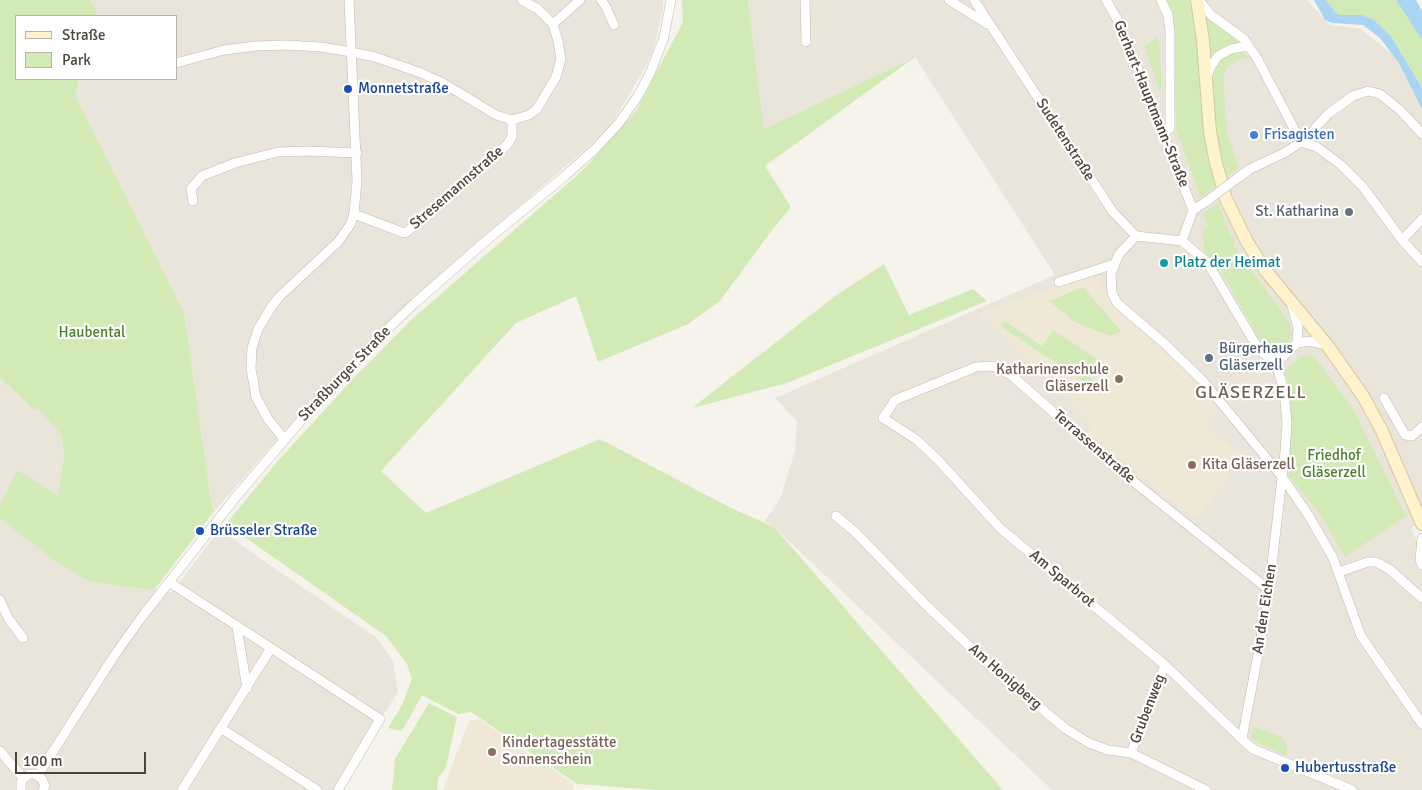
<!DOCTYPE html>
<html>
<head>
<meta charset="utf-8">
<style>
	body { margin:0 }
	#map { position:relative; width:1422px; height:790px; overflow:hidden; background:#f6f3ec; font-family:Signika,sans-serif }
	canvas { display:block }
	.legend { position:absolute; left:15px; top:15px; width:162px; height:65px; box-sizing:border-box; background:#fff; border:1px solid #b7b4b0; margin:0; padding:6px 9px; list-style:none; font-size:15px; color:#4b4439 }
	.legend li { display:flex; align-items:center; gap:10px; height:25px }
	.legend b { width:25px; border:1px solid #b7b4b0 }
	.scale { position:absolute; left:15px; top:752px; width:131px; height:22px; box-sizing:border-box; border:2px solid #4b4439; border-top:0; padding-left:6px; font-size:15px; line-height:18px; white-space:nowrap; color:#4b4439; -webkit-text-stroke:4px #fff; paint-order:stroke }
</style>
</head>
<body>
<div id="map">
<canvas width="1422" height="790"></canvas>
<ul class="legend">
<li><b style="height:6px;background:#fff3cd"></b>Straße</li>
<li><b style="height:14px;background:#d2eab5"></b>Park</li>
</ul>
<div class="scale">100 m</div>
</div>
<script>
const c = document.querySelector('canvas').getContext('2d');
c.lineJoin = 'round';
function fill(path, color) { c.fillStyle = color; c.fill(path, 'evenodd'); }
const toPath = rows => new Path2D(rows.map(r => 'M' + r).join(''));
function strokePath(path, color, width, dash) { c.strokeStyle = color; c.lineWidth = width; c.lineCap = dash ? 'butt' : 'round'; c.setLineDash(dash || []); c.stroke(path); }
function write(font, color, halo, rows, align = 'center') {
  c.font = font + ' Signika,sans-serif'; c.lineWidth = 4.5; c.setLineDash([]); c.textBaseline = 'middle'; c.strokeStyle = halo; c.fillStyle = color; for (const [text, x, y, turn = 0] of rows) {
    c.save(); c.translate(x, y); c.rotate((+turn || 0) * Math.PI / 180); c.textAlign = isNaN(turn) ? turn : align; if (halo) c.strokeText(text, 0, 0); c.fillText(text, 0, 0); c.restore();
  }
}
fill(toPath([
	[91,0,663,0,663,9,652,55,609,129,450,266,333,377,215,510,212,507,184,312,75,95,81,79,176,79,176,16,98,16],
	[748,0,1307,0,1330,25,1359,28,1422,77,1422,519,1411,529,1422,551,1422,790,1052,790,774,527,764,520,772,512,782,494,795,450,797,421,775,398,1055,275,915,57,764,129],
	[0,378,35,410,38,407,62,436,64,455,58,496,0,505],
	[0,519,58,563,88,581,142,589,155,589,172,592,220,529,265,562,376,637,393,661,398,692,383,715,384,718,341,790,0,790]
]), '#eae5da');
fill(toPath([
	[1093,275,1105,289,1109,299,1115,308,1181,367,1202,390,1218,412,1204,425,1236,451,1246,454,1195,520,1088,433,1092,427,1087,423,1089,421,979,313],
	[479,719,574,784,573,790,443,790,469,721]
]), '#efe8d6');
fill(toPath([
	[0,0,91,0,98,16,16,16,16,79,80,79,75,95,184,312,212,507,215,510,155,589,142,589,88,581,58,563,0,519,0,505,17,470,58,496,64,455,62,436,38,408,36,411,0,378],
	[682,0,748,0,764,129,915,57,765,166,791,207,769,234,720,301,688,324,598,362,576,296,516,323,381,471,426,513,600,439,731,508,774,527,1003,790,658,790,577,784,471,712,458,714,422,695,402,731,388,728,402,705,412,679,407,664,386,636,226,524,276,463,352,380,411,320,582,171,636,111,683,22],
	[1168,0,1191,0,1196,31,1203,117,1216,186,1201,197,1176,130,1174,18],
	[1326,0,1396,0,1422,40,1422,87,1391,36,1374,20,1362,15,1340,15,1336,13],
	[1205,15,1242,42,1225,47,1211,60],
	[1156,38,1159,40,1162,89,1159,90,1145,46],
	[1233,52,1241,52,1251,58,1238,60,1227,67,1223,77,1227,132,1239,168,1225,177,1215,129,1213,74,1220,61],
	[1218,203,1227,228,1236,243,1233,245,1239,253,1237,255,1245,266,1247,264,1290,323,1291,335,1290,340,1281,349,1271,349,1261,342,1220,269,1204,251,1203,231,1208,227,1203,214],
	[884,264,909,315,973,289,987,301,787,383,692,408,835,296],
	[1083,287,1121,331,1111,336,1076,323,1049,301],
	[1005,321,1042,346,1053,330,1097,359,1086,375,1096,382,1093,388,1001,326],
	[1303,355,1314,356,1353,409,1406,516,1345,557,1320,514,1289,476,1289,386,1284,371],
	[429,703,457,717,446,767,438,778,437,790,392,790,395,759],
	[1253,726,1281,737,1287,745,1287,756,1260,744,1251,738]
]), '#d2eab5');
fill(toPath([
	[1314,0,1326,0,1336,13,1340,15,1362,15,1374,20,1391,36,1422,88,1422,109,1399,63,1380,38,1363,25,1332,23,1325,20],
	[1396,0,1416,0,1422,11,1422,40]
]), '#a9d4f2');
const street = toPath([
	[601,0,606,7,614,25],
	[805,0,806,42],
	[949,0,987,24],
	[974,0,1113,212,1136,236,1182,241],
	[1106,0,1117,19,1129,47,1193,210],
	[1161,0,1168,15,1170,32,1170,128,1163,133],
	[1199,0,1211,15,1244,39,1258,60,1301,142],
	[553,24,580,0],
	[176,63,224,50,256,46,286,45,321,47,351,52,375,57,421,73,443,83,496,115,512,120,529,115,537,109,556,77,561,59,558,41,553,24,538,9,522,0],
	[1207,77,1210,68,1218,56,1231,49,1249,46],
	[1301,142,1317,147,1341,165,1363,187,1402,240,1422,262],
	[1308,143,1316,127,1328,114,1353,96,1368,91,1380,94,1400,110,1422,134],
	[1239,177,1250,169,1284,153,1301,142],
	[193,201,191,189,202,176,235,163,278,152,307,151,357,153],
	[354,214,404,233,408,231,507,145,512,137,512,120],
	[1136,236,1119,254,1111,274,1112,293,1117,303,1165,344,1203,381,1283,478,1309,516,1333,558,1361,636,1422,724],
	[1402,240,1422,219],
	[1182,241,1207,262,1259,350,1268,357,1275,361],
	[1182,241,1193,210,1207,201],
	[1059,282,1114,264],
	[1292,305,1298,328,1297,343],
	[1275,361,1284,356,1297,343,1309,341,1327,345],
	[1384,398,1405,435,1412,436,1422,427],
	[284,439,268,419,256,397,251,369,252,348,258,329,272,306,280,296,338,242,350,225,354,214,357,181,349,0],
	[836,516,855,532,926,605,991,667,1066,729,1089,743,1108,750,1131,753,1206,790],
	[1422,538,1420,560,1422,565],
	[1339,572,1368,562,1376,562,1389,569,1422,598],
	[169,582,271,648,182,790],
	[1269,590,1119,470,1011,375,993,366,976,367,895,400,883,418,917,440,938,460,1001,529,1165,665,1247,744,1253,749,1352,790],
	[0,600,8,618,23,638],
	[237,627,247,688],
	[271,648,380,719,338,790],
	[222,729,317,790],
	[1242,739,1259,649,1269,590,1285,452,1287,423,1284,390,1275,361],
	[0,751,23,778],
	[1131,753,1165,665],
	[38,775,114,656,141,618,235,498,314,405,381,335,416,302,488,239,565,176,596,148,619,123,638,96,651,71,664,37,671,0],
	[21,790,21,783,23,778,30,774,34,774,42,779,45,786,43,790]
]);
const secondary = toPath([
	[1197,0,1203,41,1210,132,1216,163,1226,199,1246,240,1265,270,1327,345,1363,396,1382,431,1422,524]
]);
strokePath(street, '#c2bbae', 10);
strokePath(secondary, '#d6c79b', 14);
strokePath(street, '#fff', 9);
strokePath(secondary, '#fff3cd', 12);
const streetBridge = toPath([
	[1207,201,1239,177]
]);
strokePath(streetBridge, '#c2bbae', 10, []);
strokePath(streetBridge, '#fff', 9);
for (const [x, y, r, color] of [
	[348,89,5,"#1a4fb4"],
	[1254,135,5,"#3f7fe0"],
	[1349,212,5,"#6b7280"],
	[1164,263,5,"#0f9aa8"],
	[1209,358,5,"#5c6f8a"],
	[1119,379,5,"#8d6e63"],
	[1192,465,5,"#8d6e63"],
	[200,531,5,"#1a4fb4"],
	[492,752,5,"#8d6e63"],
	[1285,768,5,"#1a4fb4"]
]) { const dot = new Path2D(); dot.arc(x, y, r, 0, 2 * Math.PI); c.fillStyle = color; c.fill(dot); strokePath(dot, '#fff', 2); }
write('15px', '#164399', '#fff', [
	["Monnetstraße",358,89],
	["Brüsseler Straße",210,531],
	["Hubertusstraße",1295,768]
], 'left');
write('15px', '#4b4439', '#fff', [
	["Gerhart-Hauptmann-Straße",1151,104,68],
	["Sudetenstraße",1065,140,57],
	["Stresemannstraße",457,188,-41],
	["Straßburger Straße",345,374,-46],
	["Terrassenstraße",1094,447,41],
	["Am Sparbrot",1062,579,40],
	["An den Eichen",1265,609,-81],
	["Am Honigberg",1005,677,41],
	["Grubenweg",1148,709,-69]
]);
write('15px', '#366cbe', '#fff', [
	["Frisagisten",1264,135]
], 'left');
write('15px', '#5b616d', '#fff', [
	["St. Katharina",1339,212]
], 'right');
write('15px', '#0d838f', '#fff', [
	["Platz der Heimat",1174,263]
], 'left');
write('15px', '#4a7f2a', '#fff', [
	["Haubental",92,333],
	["Friedhof",1334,456],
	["Gläserzell",1334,473]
]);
write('15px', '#4e5e75', '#fff', [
	["Bürgerhaus",1219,349],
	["Gläserzell",1219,366]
], 'left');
write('15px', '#785e54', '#fff', [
	["Katharinenschule",1109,370,"right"],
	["Gläserzell",1109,387,"right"],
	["Kita Gläserzell",1202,465],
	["Kindertagesstätte",502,743],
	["Sonnenschein",502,760]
], 'left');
c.letterSpacing = '1px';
write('18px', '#6e6250', '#fff', [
	["GLÄSERZELL",1251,393]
]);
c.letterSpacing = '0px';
</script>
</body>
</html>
